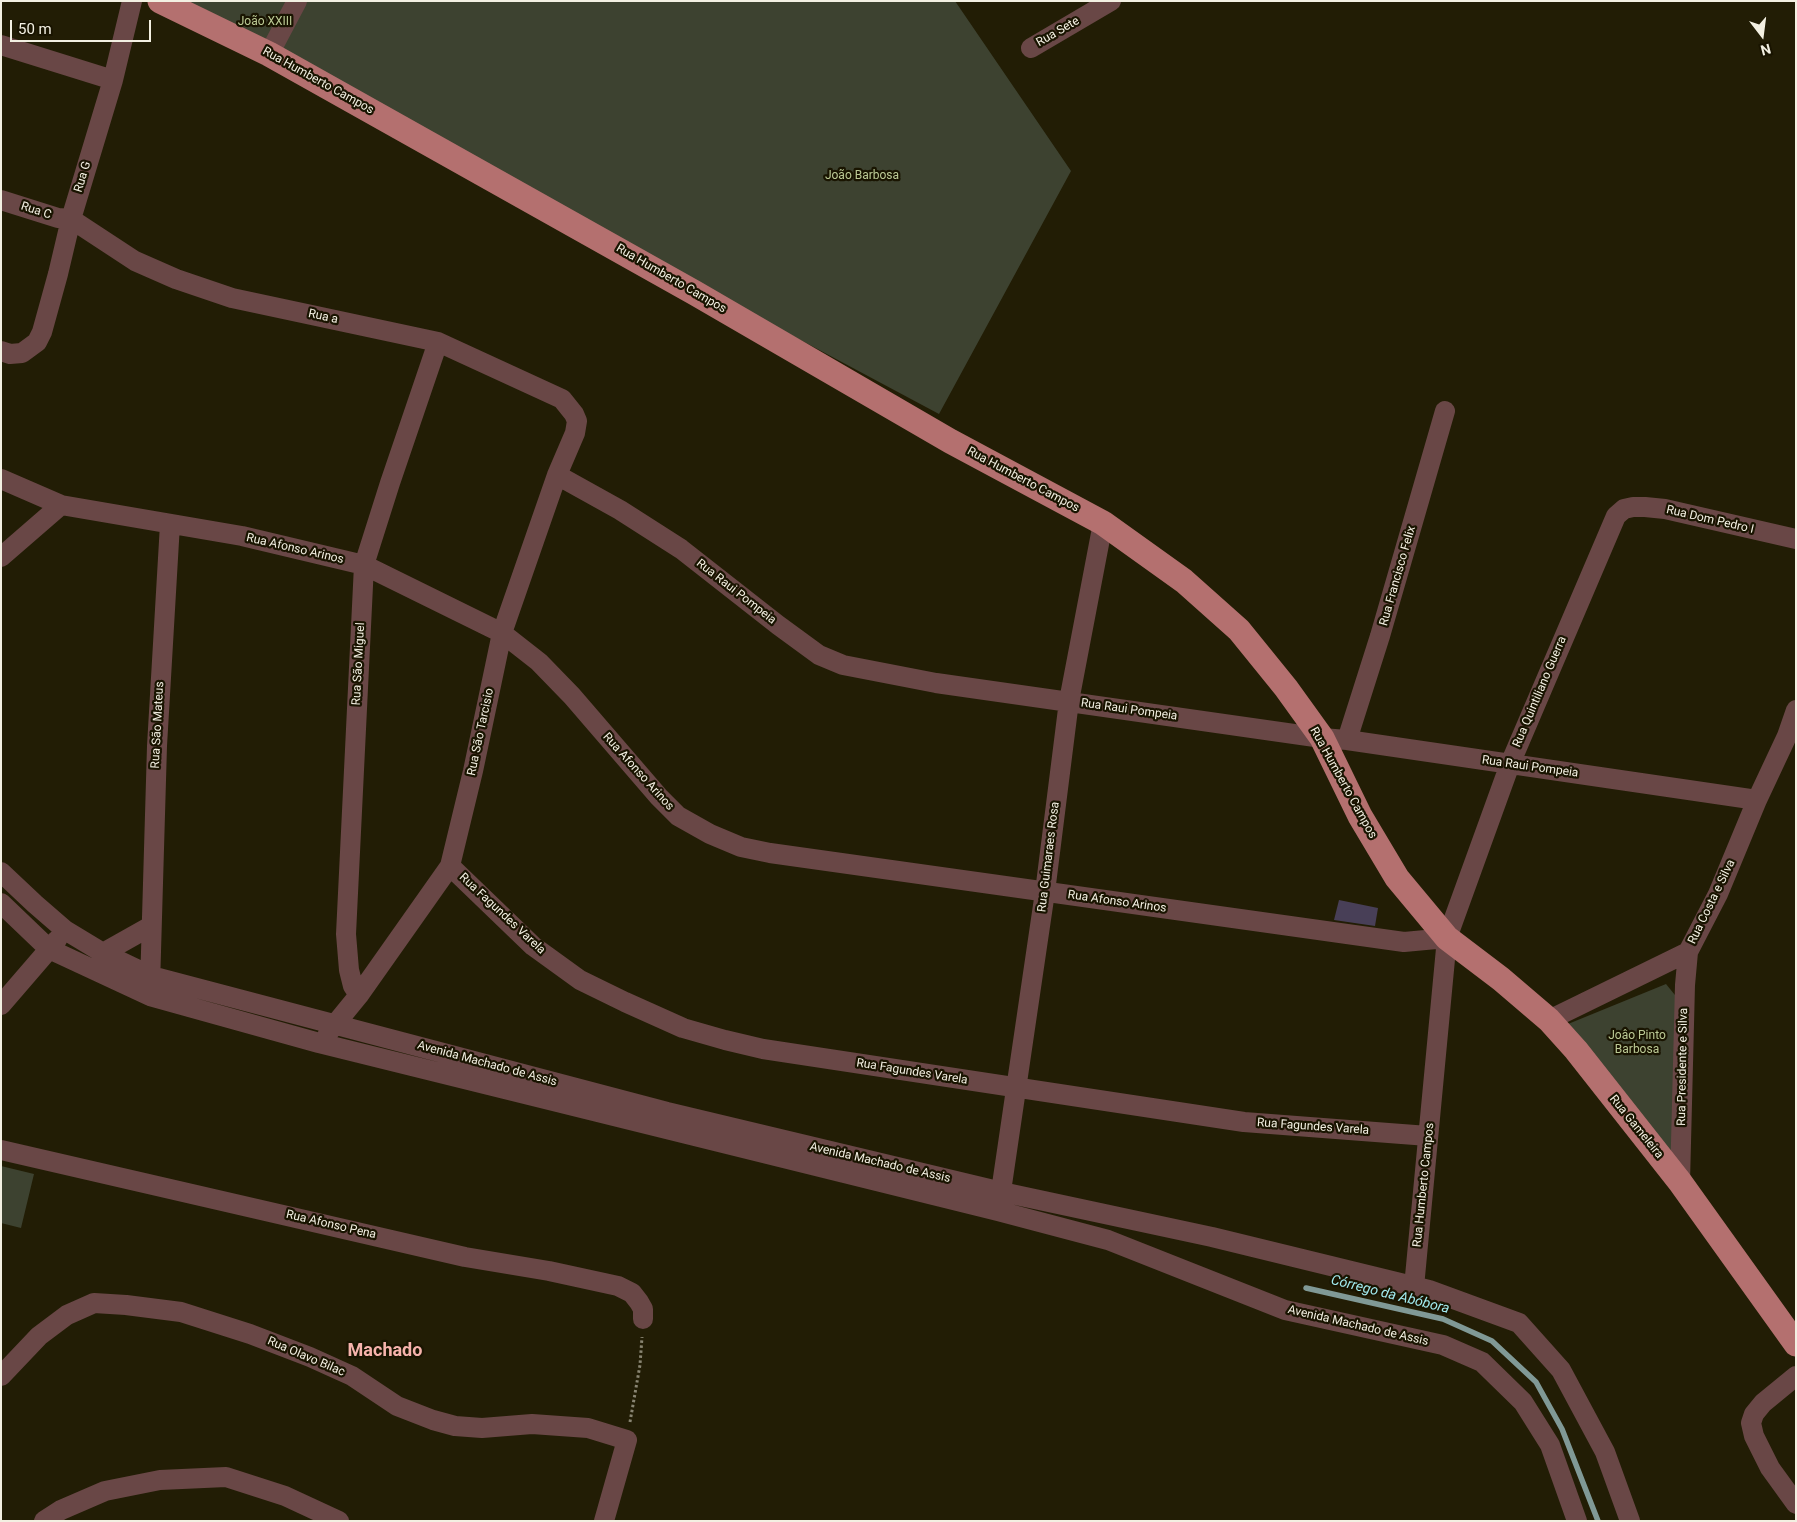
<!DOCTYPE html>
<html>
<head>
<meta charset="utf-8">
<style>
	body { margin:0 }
	#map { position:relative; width:1797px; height:1522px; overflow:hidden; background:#221d05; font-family:Roboto,sans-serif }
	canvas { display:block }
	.frame { position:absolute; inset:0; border:2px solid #f3f0e2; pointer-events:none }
	.north { position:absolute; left:1737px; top:10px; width:50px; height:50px; -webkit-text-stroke:4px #191400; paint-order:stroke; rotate:165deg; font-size:14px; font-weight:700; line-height:20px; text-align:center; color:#f3f0e2 }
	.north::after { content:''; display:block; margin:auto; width:18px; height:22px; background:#f3f0e2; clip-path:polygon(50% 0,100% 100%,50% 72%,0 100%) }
	.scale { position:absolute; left:10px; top:20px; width:141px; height:22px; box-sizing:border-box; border:2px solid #f3f0e2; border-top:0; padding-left:6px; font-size:15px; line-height:18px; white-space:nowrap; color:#f3f0e2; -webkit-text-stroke:4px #191400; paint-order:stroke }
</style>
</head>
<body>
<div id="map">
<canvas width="1797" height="1522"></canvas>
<div class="frame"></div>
<div class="north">N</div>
<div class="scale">50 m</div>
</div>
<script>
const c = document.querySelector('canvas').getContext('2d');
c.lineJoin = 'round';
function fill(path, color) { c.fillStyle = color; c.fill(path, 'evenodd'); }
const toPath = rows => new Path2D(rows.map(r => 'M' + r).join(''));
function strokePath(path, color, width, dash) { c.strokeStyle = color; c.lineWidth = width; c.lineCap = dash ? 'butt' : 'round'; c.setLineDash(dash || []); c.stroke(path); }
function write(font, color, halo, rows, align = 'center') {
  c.font = font + ' Roboto,sans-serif'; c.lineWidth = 4.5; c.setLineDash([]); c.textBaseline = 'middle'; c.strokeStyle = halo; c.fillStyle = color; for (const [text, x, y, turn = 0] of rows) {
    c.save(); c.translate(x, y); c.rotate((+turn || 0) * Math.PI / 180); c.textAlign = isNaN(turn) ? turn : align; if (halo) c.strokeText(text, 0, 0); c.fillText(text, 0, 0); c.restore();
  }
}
fill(toPath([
	[172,1,955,1,1071,171,939,414,271,57],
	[1666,984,1679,1000,1673,1165,1568,1024],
	[1,1166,34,1174,21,1228,1,1223]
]), '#3d4230');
strokePath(toPath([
	[1306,1288,1443,1319,1492,1341,1536,1382,1562,1429,1598,1521]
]), '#809996', 5.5);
fill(toPath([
	[1339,900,1378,908,1375,926,1334,920]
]), '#483f57');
strokePath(toPath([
	[630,1422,640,1365,642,1337]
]), '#898572', 3, [2.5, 2.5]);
strokePath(toPath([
	[1,45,113,80],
	[1031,48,1111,1],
	[269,54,297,1],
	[1,200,58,218,71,219,135,261,176,279,232,298,438,342,562,399,574,414,577,421,575,433,557,475,502,633,473,771,450,866,359,995,328,1033],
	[1,351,10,354,22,353,37,342,42,332,58,274,71,219,113,80,132,1],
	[557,475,620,510,681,549,778,625,819,655,843,665,936,683,1322,738,1347,740,1757,800],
	[1,479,61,505,242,536,364,565,502,633,539,662,572,696,659,797,678,816,710,834,741,847,770,853,1404,942,1447,938],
	[1,557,61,505],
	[1347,740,1380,636,1445,411],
	[450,866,533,946,580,980,625,1002,683,1028,725,1040,763,1049,1244,1122,1428,1136],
	[1,872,35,904,65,930,103,953,151,976,667,1112,1002,1192,1212,1237,1429,1290,1519,1323,1561,1370,1605,1452,1630,1521],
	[1,903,49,949,150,996,319,1043,998,1211,1108,1240,1285,1310,1443,1345,1482,1362,1523,1402,1550,1445,1577,1521],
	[103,953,151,926],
	[150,986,157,746,170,524],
	[359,995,353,986,349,970,346,934,364,565,390,483,438,342],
	[1,1005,57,940],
	[1549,1020,1688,952,1718,894,1757,800,1787,736,1796,710],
	[1,1150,465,1257,549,1271,618,1286,632,1293,639,1302,643,1309,643,1319],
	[1680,1182,1685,985,1688,952],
	[999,1205,1045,892,1069,701,1103,523],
	[1414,1287,1447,938,1510,764,1616,516,1624,509,1633,507,1645,507,1665,509,1796,539],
	[1,1376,39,1336,67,1315,94,1303,126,1305,181,1312,250,1334,310,1357,352,1376,397,1406,433,1420,455,1426,482,1428,532,1424,588,1428,627,1440,604,1521],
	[1796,1376,1763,1403,1754,1414,1751,1423,1754,1436,1770,1468,1796,1504],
	[44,1521,61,1510,105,1491,160,1480,226,1477,285,1496,339,1521]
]), '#694746', 20);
strokePath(toPath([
	[160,1,269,54,695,293,950,441,1103,523,1184,581,1239,630,1286,688,1322,738,1360,816,1397,878,1447,938,1501,979,1549,1020,1576,1050,1680,1182,1796,1344]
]), '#b4706f', 25);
write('12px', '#bcca95', '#191400', [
	["João XXIII",265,22],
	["João Barbosa",862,176],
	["Joâo Pinto",1637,1036],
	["Barbosa",1637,1050]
]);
write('12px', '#f3f0e2', '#191400', [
	["Rua Sete",1058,32,-30],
	["Rua Humberto Campos",318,81,29],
	["Rua G",83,177,-73],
	["Rua C",36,211,18],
	["Rua Humberto Campos",671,279,30],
	["Rua a",323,317,12],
	["Rua Humberto Campos",1023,480,28],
	["Rua Dom Pedro I",1710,520,13],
	["Rua Afonso Arinos",295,549,13],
	["Rua Francisco Felix",1398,576,-74],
	["Rua Raui Pompeia",736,592,38],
	["Rua São Miguel",359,664,-87],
	["Rua Quintiliano Guerra",1540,692,-67],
	["Rua Raui Pompeia",1129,710,8],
	["Rua São Mateus",158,725,-87],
	["Rua São Tarcisio",481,732,-78],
	["Rua Raui Pompeia",1530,767,8],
	["Rua Afonso Arinos",638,772,48],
	["Rua Humberto Campos",1343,783,61],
	["Rua Guimaraes Rosa",1049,857,-83],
	["Rua Afonso Arinos",1117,902,8],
	["Rua Costa e Silva",1712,902,-64],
	["Rua Fagundes Varela",502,914,43],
	["Avenida Machado de Assis",487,1064,15],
	["Rua Presidente e Silva",1683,1067,-89],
	["Rua Fagundes Varela",912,1072,9],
	["Rua Fagundes Varela",1313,1127,4],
	["Rua Gameleira",1636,1127,51],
	["Avenida Machado de Assis",880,1163,13],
	["Rua Humberto Campos",1424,1185,-84],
	["Rua Afonso Pena",331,1225,13],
	["Avenida Machado de Assis",1358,1326,13],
	["Rua Olavo Bilac",306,1357,23]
]);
write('italic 14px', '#a2ebef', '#191400', [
	["Córrego da Abóbora",1390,1295,14]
]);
write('bold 18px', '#f6b3ac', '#191400', [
	["Machado",385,1351]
]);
</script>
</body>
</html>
